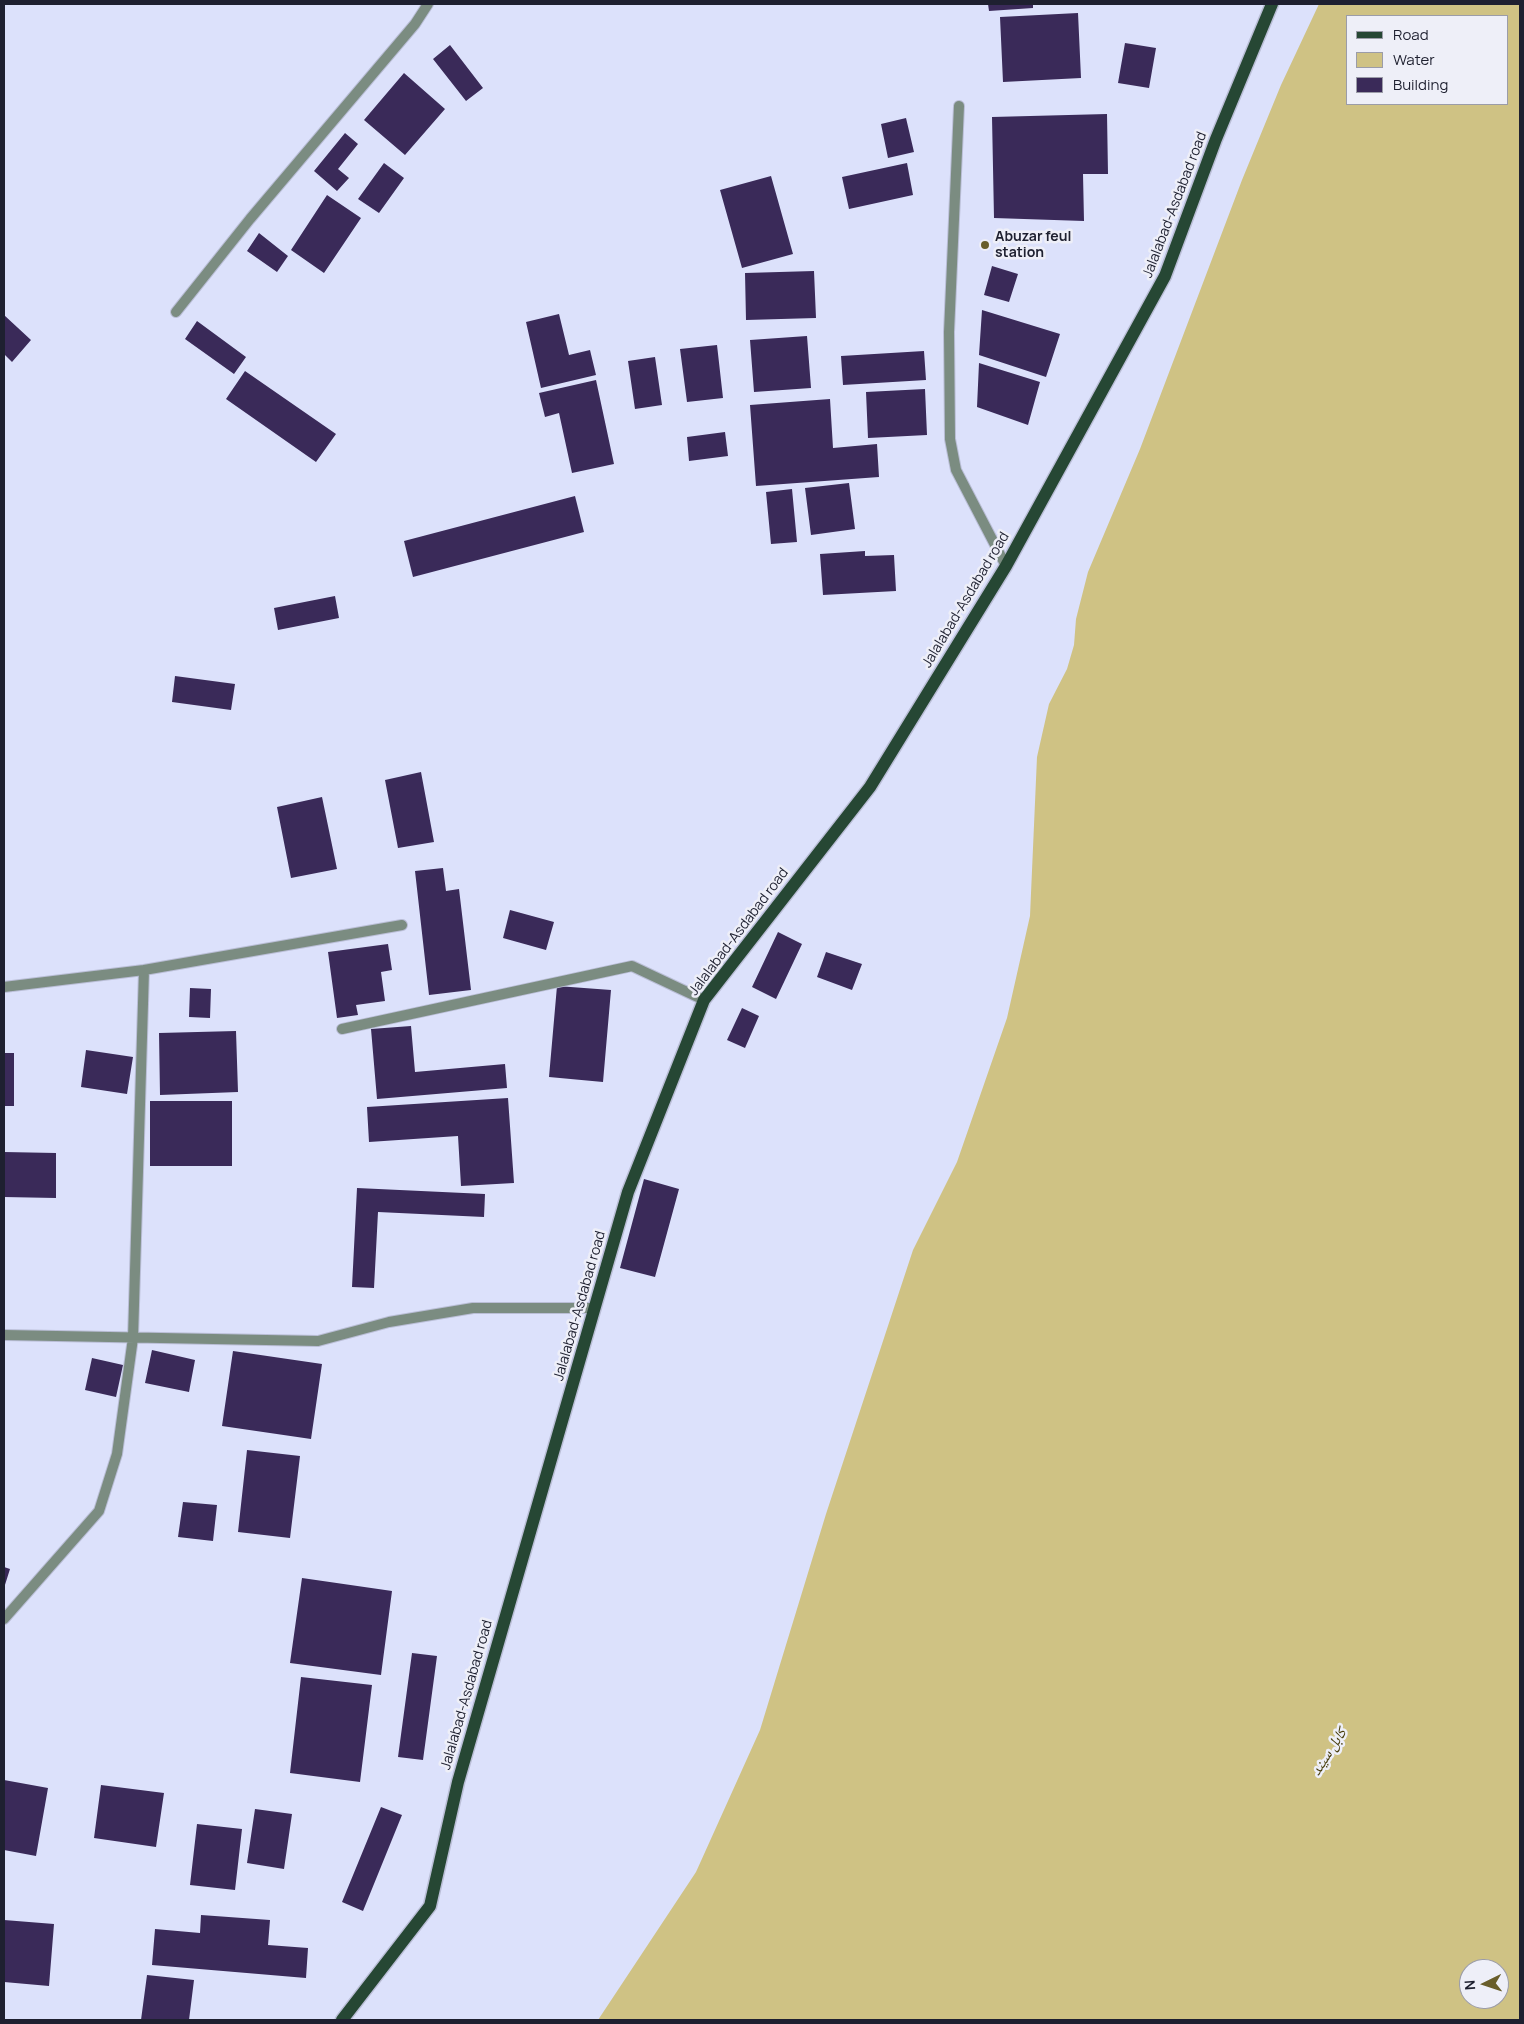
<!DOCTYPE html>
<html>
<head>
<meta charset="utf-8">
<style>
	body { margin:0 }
	#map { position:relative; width:1524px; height:2024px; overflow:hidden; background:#dce1fb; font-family:Manrope,sans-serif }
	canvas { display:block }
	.frame { position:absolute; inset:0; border:5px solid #1e2030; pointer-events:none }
	.legend { position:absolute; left:1346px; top:15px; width:162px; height:90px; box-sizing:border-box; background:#eeeff8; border:1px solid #9b9ca8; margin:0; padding:6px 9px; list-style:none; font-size:15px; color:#1e2030 }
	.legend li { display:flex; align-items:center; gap:10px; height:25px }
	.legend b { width:25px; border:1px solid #9b9ca8 }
	.north { position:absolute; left:1459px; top:1959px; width:50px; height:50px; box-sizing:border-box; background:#eeeff8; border:1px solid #9b9ca8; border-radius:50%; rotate:266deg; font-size:14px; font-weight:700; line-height:20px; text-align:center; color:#1e2030 }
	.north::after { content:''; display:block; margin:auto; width:18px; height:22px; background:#695e2b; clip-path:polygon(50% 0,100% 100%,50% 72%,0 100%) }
</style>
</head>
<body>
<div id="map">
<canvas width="1524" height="2024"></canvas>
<div class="frame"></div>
<ul class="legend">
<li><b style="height:6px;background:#264734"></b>Road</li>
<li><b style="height:14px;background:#cfc284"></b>Water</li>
<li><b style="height:14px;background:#3a2a59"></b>Building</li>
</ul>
<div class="north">N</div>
</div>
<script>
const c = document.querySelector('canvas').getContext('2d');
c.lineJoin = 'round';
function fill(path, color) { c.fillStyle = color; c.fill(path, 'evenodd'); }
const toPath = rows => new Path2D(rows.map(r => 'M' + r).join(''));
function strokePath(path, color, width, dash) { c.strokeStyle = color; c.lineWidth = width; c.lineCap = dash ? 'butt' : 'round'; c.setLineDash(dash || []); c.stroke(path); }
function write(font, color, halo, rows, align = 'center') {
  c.font = font + ' Manrope,"Noto Naskh Arabic",sans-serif'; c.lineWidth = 5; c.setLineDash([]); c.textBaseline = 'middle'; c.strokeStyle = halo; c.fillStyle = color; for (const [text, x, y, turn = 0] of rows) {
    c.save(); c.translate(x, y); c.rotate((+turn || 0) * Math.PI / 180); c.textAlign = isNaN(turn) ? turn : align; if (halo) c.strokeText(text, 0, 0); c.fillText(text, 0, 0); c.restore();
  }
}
fill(toPath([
	[1319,4,1520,4,1520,2020,598,2020,696,1872,760,1730,826,1514,913,1250,957,1162,1007,1018,1030,916,1037,757,1049,704,1067,669,1074,645,1076,619,1088,572,1140,449,1242,180,1281,85],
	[1348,16,1508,16,1508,104,1348,104],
	[1469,1969,1499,1969,1499,1999,1469,1999]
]), '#cfc284');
fill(toPath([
	[988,4,1033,4,1033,8,989,11],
	[1078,13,1081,78,1003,82,1000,17],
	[1125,43,1156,48,1149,88,1118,83],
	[450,45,483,88,466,101,433,59],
	[404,73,445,109,405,155,364,120],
	[1107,114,1108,174,1083,174,1084,221,994,218,992,117],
	[906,118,914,152,888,158,881,124],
	[345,133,358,144,338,169,349,178,337,191,314,171],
	[384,163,404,178,379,213,358,199],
	[907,163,913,195,849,209,842,177],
	[771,176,793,254,742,268,720,190],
	[327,195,361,218,324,273,291,250],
	[259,233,288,256,277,272,247,251],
	[992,266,1018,274,1009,302,984,295],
	[814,271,816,318,746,320,745,273],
	[982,310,1060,334,1046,377,979,355],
	[559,314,569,355,590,350,596,375,541,388,526,322],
	[4,315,31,340,12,362,4,354],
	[197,321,246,357,234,374,185,339],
	[807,336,811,388,754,392,750,340],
	[717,345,723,398,687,402,680,349],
	[924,351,926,380,843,385,841,356],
	[655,357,662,405,635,409,628,361],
	[979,363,1040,382,1028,425,977,407],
	[245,371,336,434,316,462,226,399],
	[596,380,614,464,572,473,559,413,545,417,539,393],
	[925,389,927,435,868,438,866,392],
	[830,399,833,448,877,444,879,477,756,486,750,405],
	[725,432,728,456,689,461,687,437],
	[849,483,855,529,811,535,805,488],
	[792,489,797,542,771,544,766,492],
	[575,496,584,532,413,577,404,541],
	[865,551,865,556,894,555,896,591,823,595,820,554],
	[335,596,339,618,278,630,274,608],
	[175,676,235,684,231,710,172,702],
	[421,772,434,842,398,848,385,780],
	[322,797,337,869,291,878,277,807],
	[443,868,446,891,459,889,471,990,429,995,415,871],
	[510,910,554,922,546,950,503,938],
	[778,932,802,944,776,999,752,987],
	[388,944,392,970,381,972,385,1001,356,1005,358,1015,337,1018,328,952],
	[826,952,862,964,852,990,817,977],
	[557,986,611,990,603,1082,549,1077],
	[190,988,211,989,210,1018,189,1017],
	[742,1008,759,1016,745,1048,727,1040],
	[411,1026,415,1072,505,1064,507,1088,377,1099,371,1029],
	[236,1031,238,1092,160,1095,159,1033],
	[86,1050,133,1057,127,1094,81,1087],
	[4,1053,14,1053,14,1106,4,1106],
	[508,1098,514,1183,461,1186,458,1136,369,1142,367,1107],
	[150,1101,232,1101,232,1166,150,1166],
	[4,1152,56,1153,56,1198,4,1197],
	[644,1179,679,1189,655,1277,620,1268],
	[357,1188,485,1194,484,1217,378,1212,374,1288,352,1287],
	[152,1350,195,1360,189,1392,145,1383],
	[233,1351,322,1364,311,1439,222,1426],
	[92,1358,123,1365,116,1397,85,1390],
	[247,1450,300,1456,290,1538,238,1532],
	[183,1502,217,1505,213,1541,178,1537],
	[4,1567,10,1569,4,1588],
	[302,1578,392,1591,381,1675,290,1663],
	[412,1653,437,1656,423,1760,398,1757],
	[301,1677,372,1685,360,1782,290,1773],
	[4,1780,48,1788,36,1856,4,1850],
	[101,1785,164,1793,156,1847,94,1838],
	[381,1807,402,1815,363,1911,342,1902],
	[255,1809,292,1814,284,1869,247,1863],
	[197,1824,242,1829,235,1890,190,1885],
	[201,1915,270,1920,268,1945,308,1948,306,1978,152,1965,155,1929,200,1933],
	[4,1920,54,1924,49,1986,4,1982],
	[147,1975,194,1980,189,2020,141,2020]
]), '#3a2a59');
const minor = toPath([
	[959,106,949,332,950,439,956,470,1006,566],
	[176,312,250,219,415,24,428,4],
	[144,970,402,925],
	[4,987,144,970,133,1338,117,1454,99,1511,4,1619],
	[342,1029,632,966,704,1000],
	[4,1335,318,1341,389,1322,473,1308,595,1308]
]);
const primary = toPath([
	[342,2020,430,1906,458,1782,628,1192,704,1000,870,787,1006,566,1165,276,1216,139,1272,4]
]);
strokePath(minor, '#babed6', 12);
strokePath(primary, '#babed6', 15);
strokePath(minor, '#7b8c81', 10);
strokePath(primary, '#264734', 12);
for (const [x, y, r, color] of [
	[985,245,5,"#695e2b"]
]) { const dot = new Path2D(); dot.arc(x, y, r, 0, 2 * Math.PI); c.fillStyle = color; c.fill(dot); strokePath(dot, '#eeeff8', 2); }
write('14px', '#1e2030', '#eeeff8', [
	["Jalalabad-Asdabad road",1175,205,-69],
	["Jalalabad-Asdabad road",966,600,-59],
	["Jalalabad-Asdabad road",739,932,-53],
	["Jalalabad-Asdabad road",580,1306,-74],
	["Jalalabad-Asdabad road",467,1695,-74]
]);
write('bold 14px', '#1e2030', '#eeeff8', [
	["Abuzar feul",995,237],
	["station",995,253]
], 'left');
write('italic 15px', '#463c0a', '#eeeff8', [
	["کابل سيند",1329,1752,-57]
]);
</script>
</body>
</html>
